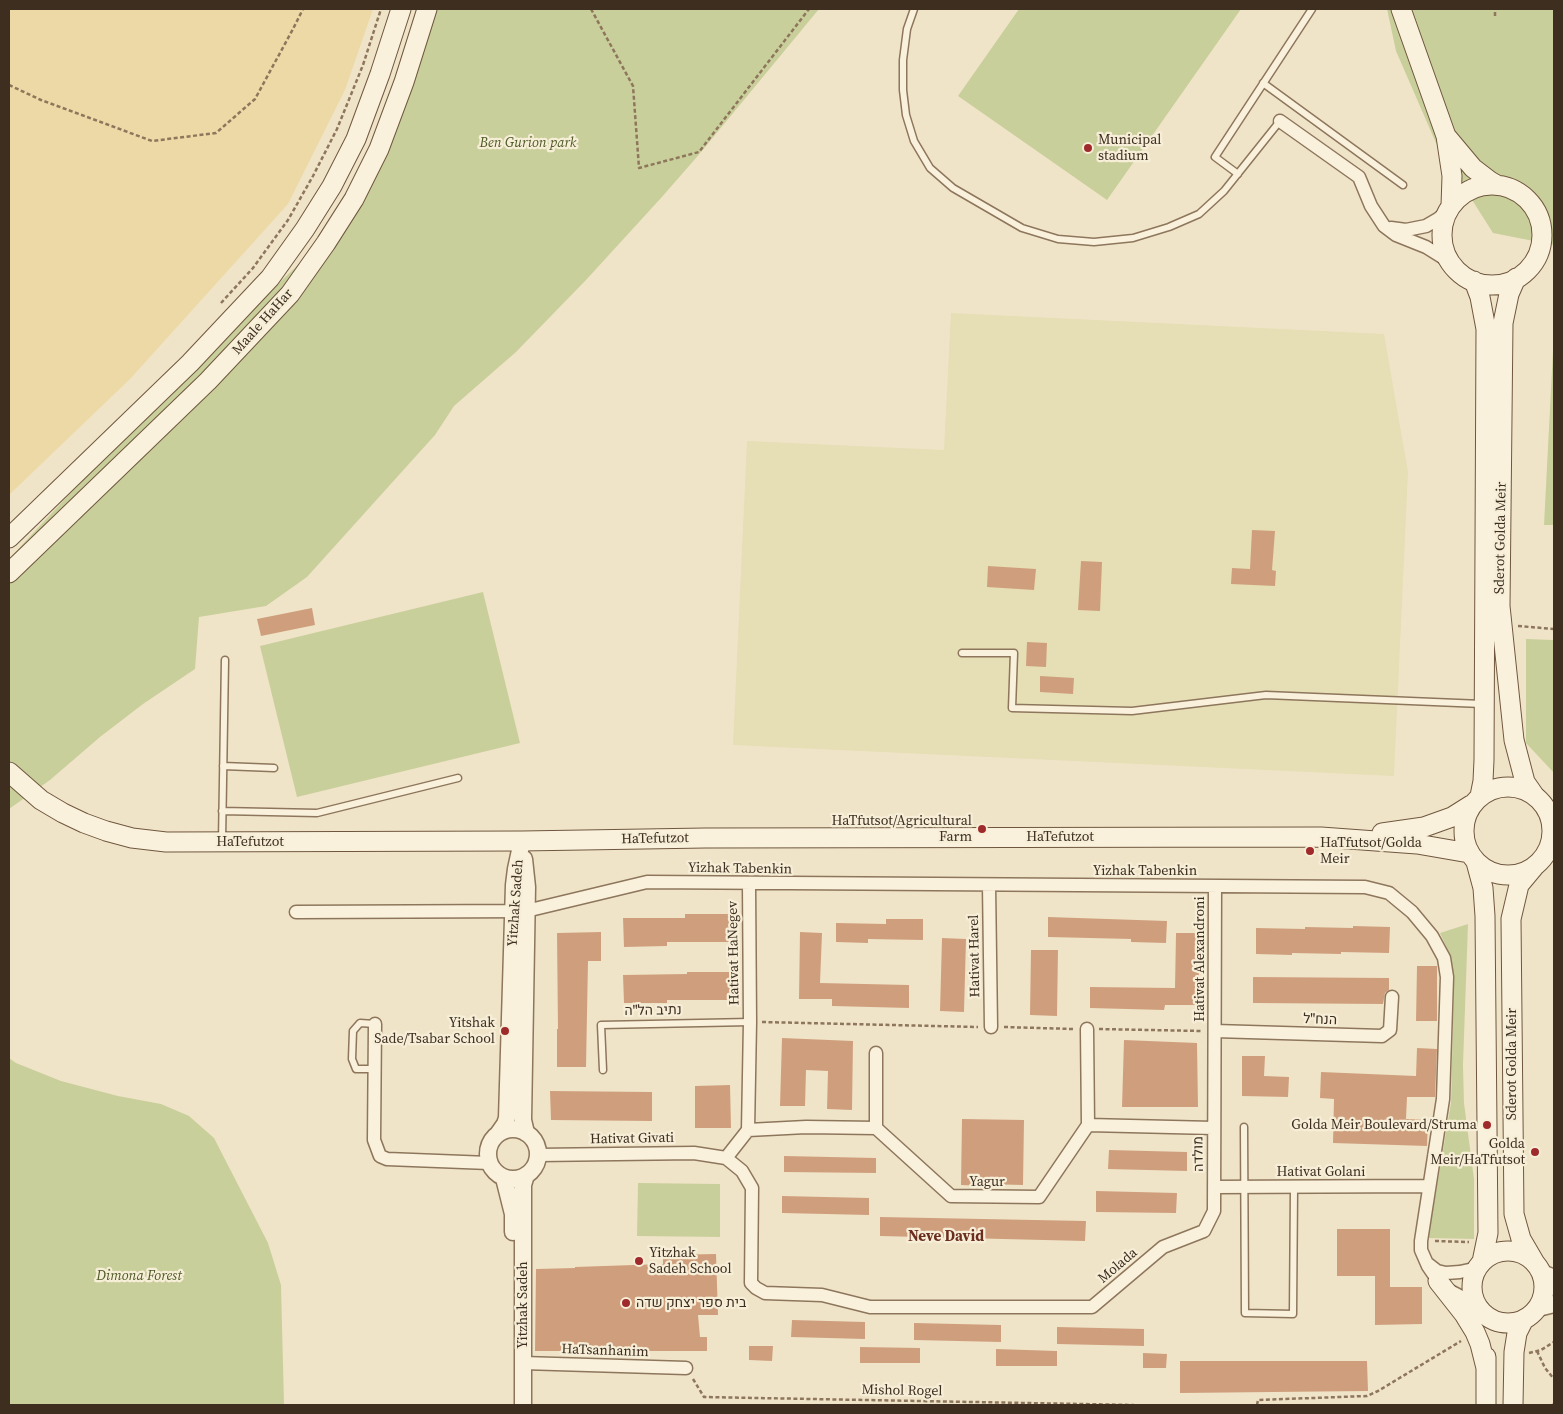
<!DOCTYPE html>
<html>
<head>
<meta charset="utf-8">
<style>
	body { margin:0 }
	#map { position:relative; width:1563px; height:1414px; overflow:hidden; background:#f0e4c8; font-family:"Source Serif 4",serif }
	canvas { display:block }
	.frame { position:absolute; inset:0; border:10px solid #3d2e20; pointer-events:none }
</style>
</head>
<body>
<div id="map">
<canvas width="1563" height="1414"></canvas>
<div class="frame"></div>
</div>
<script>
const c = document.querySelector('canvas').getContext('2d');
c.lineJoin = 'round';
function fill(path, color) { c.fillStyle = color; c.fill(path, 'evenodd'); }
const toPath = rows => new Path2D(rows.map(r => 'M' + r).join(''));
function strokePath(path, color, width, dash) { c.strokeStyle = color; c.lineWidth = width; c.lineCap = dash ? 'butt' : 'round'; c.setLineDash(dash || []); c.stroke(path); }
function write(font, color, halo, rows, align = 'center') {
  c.font = font + ' "Source Serif 4",Heebo,serif'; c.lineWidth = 4.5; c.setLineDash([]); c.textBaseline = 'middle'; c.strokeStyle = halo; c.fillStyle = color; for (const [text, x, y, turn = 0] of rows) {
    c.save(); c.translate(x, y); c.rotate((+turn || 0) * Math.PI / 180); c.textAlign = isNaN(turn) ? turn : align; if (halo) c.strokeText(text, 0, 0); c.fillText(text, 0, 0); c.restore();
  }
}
fill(toPath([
	[951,313,1384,334,1408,472,1394,776,733,745,747,441,944,450]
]), '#e6deb5');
fill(toPath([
	[433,9,819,9,696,158,661,198,586,280,516,352,454,406,435,435,307,577,266,606,199,617,195,669,143,704,100,737,50,780,9,809,9,559,90,472,264,297,349,217],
	[1019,9,1241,9,1107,200,958,96],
	[1387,9,1554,9,1554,245,1493,233,1436,143,1396,51],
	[1554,331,1554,525,1544,525],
	[483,592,520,743,297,797,260,646],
	[1526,639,1554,640,1554,773,1526,743],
	[1468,924,1463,1065,1464,1103,1474,1179,1474,1239,1428,1238,1451,1103,1454,980,1451,957,1440,933],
	[9,1058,16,1063,61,1081,118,1096,161,1104,189,1116,214,1138,268,1243,281,1285,284,1405,9,1405],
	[638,1183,720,1184,720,1237,637,1236]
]), '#c9cf9b');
fill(toPath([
	[9,9,373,9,345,90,288,204,130,379,9,495]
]), '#ecd9a5');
fill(toPath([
	[1252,530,1275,531,1272,570,1276,571,1275,586,1231,584,1232,568,1250,569],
	[1081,561,1102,562,1100,611,1078,610],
	[988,566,1036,569,1034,590,987,587],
	[312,608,315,625,261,636,257,619],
	[1027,642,1047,643,1046,667,1026,666],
	[1040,676,1074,678,1073,694,1040,692],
	[685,914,729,914,729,942,667,942,667,946,624,947,623,918,685,918],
	[1048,917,1167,921,1166,943,1131,942,1131,939,1048,937],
	[886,919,923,919,923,940,868,939,868,943,836,942,836,923,886,924],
	[1353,926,1390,927,1389,953,1341,952,1341,954,1292,953,1292,955,1256,954,1256,928,1305,929,1305,927,1353,928],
	[601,932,601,961,588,961,586,1067,557,1067,557,1029,558,1029,557,933],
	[800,932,822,933,820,983,909,985,909,1008,832,1006,832,999,799,999],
	[1176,933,1200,933,1198,1005,1165,1005,1164,1010,1090,1008,1090,987,1175,988],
	[942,938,966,939,964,1012,940,1011],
	[1031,950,1058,950,1057,1016,1030,1015],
	[1417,966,1437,966,1437,1021,1416,1021],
	[687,972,731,972,731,1000,667,1000,667,1003,624,1003,623,975,687,974],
	[1253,977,1389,978,1389,990,1385,993,1383,1004,1253,1003],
	[782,1038,853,1041,852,1110,827,1109,828,1071,806,1070,805,1106,780,1106],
	[1124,1040,1197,1043,1198,1107,1122,1107],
	[1417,1048,1437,1049,1435,1097,1407,1097,1406,1119,1428,1120,1427,1146,1333,1143,1334,1099,1320,1098,1321,1072,1416,1076],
	[1242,1056,1265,1056,1264,1076,1289,1077,1288,1097,1242,1096],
	[730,1085,731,1128,695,1128,695,1086],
	[550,1091,652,1092,652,1121,551,1120],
	[962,1119,1024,1120,1023,1185,982,1184,982,1186,961,1185],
	[1109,1150,1187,1152,1187,1171,1108,1169],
	[784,1156,876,1158,876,1173,784,1172],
	[1096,1191,1177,1193,1176,1213,1096,1212],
	[782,1196,869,1198,869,1215,782,1213],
	[880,1217,1086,1221,1085,1241,880,1236],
	[1337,1229,1390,1229,1390,1287,1422,1287,1422,1324,1375,1325,1375,1276,1337,1276],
	[716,1254,718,1315,698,1315,700,1337,707,1337,707,1351,535,1351,536,1269,575,1268,575,1267,663,1264,663,1255],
	[792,1320,865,1322,865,1339,791,1337],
	[914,1323,1001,1325,1001,1342,914,1340],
	[1057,1327,1144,1329,1144,1346,1057,1344],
	[749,1346,773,1346,772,1361,749,1360],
	[860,1347,920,1348,920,1363,860,1363],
	[996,1349,1057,1351,1057,1366,996,1366],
	[1143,1353,1167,1354,1166,1368,1143,1368],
	[1180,1361,1367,1361,1368,1391,1180,1393]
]), '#cf9f7d');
const service = toPath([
	[914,9,907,29,903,60,903,90,906,115,914,141,930,168,953,188,1022,228,1058,239,1094,242,1133,238,1169,227,1199,214,1224,191,1280,121],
	[1263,83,1403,185],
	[1238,174,1215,157,1312,9],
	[962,653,1014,653,1012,708,1132,711,1266,695,1482,704],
	[223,766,274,768],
	[222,811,317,813,458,778],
	[222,841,225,660],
	[374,1069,356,1069,352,1059,353,1031,360,1023,375,1024],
	[603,1070,601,1025,750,1022],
	[1244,1127,1245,1313,1293,1314,1294,1188]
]);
const minor = toPath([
	[1280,121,1359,177,1371,206,1384,226,1396,235,1426,247,1450,262],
	[1391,228,1406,230,1426,226,1438,219,1449,210],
	[749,884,750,1022,748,1130,726,1158,742,1171,752,1188,751,1283,756,1288,765,1293,822,1295,870,1307,1092,1307,1163,1247,1204,1231,1214,1211,1215,886],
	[989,885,991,1027],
	[296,912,526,911,647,882,1365,887,1389,893,1412,912,1432,936,1444,958,1447,977,1443,1099,1421,1241,1421,1250,1428,1266,1441,1285,1452,1292,1477,1305],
	[375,1024,374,1140,380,1156,387,1159,489,1163],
	[1087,1029,1088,1125],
	[1215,1031,1382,1036,1390,1030,1392,997],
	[876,1128,876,1053],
	[748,1130,806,1127,876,1128,951,1196,1039,1197,1088,1125,1213,1128],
	[538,1155,694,1153,726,1158],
	[1214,1187,1429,1186],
	[1428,1264,1437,1271,1446,1273,1460,1272,1478,1268],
	[523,1363,686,1368]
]);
const tertiary = toPath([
	[524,859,527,887,523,1120,526,1133],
	'488 1154a25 25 0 1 1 50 0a25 25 0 1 1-50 0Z',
	[498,1134,505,1124,507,1118,514,885,516,869,522,841],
	[504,1178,513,1214,513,1232],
	[1542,1273,1554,1278],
	[1538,1308,1554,1304],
	[523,1405,523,1185,526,1175]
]);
const secondary = toPath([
	[1401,9,1446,136,1452,176,1451,206],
	[1447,137,1473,168,1490,181,1497,185],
	'1442 235a50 50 0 1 1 100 0a50 50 0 1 1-100 0Z',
	[1516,278,1509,294,1503,323,1500,606,1514,740,1525,782,1534,795],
	[1474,281,1480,297,1486,329,1484,760,1483,781,1480,796],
	[9,538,190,363,270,278,305,229,332,186,356,139,380,74,401,9],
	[9,573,208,381,290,294,326,243,354,199,379,149,404,82,427,9],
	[9,772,41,800,63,813,84,823,106,831,132,838,166,842,522,841,705,838,1321,837,1417,844,1469,853],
	'1464 831a44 44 0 1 1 88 0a44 44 0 1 1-88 0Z',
	[1382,833,1424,827,1452,817,1471,805],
	[1476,862,1483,888,1485,916,1488,1233,1482,1262],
	[1534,867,1519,885,1511,919,1514,1214,1521,1239,1535,1263],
	'1472 1287a36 36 0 1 1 72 0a36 36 0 1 1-72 0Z',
	[1438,1281,1464,1314,1475,1332,1480,1344,1486,1368],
	[1486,1405,1486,1357],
	[1513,1405,1514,1352,1517,1333,1523,1321]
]);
strokePath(service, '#8d765c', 9);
strokePath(minor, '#8d765c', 15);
strokePath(tertiary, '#8d765c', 19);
strokePath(secondary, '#6f573f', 21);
strokePath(toPath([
	[591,9,633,86,639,168,699,152,809,9],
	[1495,16,1495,9],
	[9,85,41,100,152,141,216,133,255,99,293,29,303,9],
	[221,303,253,268,288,220,313,176,337,129,363,65,381,9],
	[1518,626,1554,629],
	[762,1022,978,1027],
	[1004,1027,1073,1029],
	[1099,1029,1201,1031],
	[1435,1241,1469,1242],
	[1537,1351,1545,1368,1554,1379],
	[1529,1353,1541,1350,1554,1342],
	[693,1379,704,1397,1134,1405],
	[1257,1405,1258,1400,1367,1396,1378,1391,1461,1341],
	[1553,1405,1554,1404]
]), '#8d765c', 2.5, [4, 2.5]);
strokePath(service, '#faf1dc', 6);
strokePath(minor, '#faf1dc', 12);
strokePath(tertiary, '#faf1dc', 16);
strokePath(secondary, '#faf1dc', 19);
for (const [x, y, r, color] of [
	[1088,148,5,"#9e2a2b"],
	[982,829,5,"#9e2a2b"],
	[1310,851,5,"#9e2a2b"],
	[505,1031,5,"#9e2a2b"],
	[1487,1125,5,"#9e2a2b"],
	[1535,1152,5,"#9e2a2b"],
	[639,1261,5,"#9e2a2b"],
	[626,1303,5,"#9e2a2b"]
]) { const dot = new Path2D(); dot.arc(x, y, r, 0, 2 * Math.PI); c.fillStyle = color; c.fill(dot); strokePath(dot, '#f7eed8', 2); }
write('14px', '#3d2e20', '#f7eed8', [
	["Municipal",1098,140],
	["stadium",1098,156],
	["HaTfutsot/Agricultural",972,821,"right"],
	["Farm",972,837,"right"],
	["HaTfutsot/Golda",1320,843],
	["Meir",1320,859],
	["Yitshak",495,1023,"right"],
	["Sade/Tsabar School",495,1039,"right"],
	["Golda Meir Boulevard/Struma",1477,1125,"right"],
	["Golda",1525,1144,"right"],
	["Meir/HaTfutsot",1525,1160,"right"],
	["Yitzhak",649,1253],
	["Sadeh School",649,1269],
	["בית ספר יצחק שדה",636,1303]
], 'left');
write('italic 14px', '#4d5a26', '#f7eed8', [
	["Ben Gurion park",528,143],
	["Dimona Forest",139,1276]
]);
write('14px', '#3d2e20', '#f7eed8', [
	["Maale HaHar",263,322,-48],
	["Sderot Golda Meir",1501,538,-89],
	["HaTefutzot",1060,837],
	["HaTefutzot",655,839,-1],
	["HaTefutzot",250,842],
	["Yizhak Tabenkin",740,869,1],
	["Yizhak Tabenkin",1145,871],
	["Yitzhak Sadeh",516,903,-86],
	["Hativat HaNegev",734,953,-91],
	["Hativat Harel",975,956,-91],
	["Hativat Alexandroni",1200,959,-90],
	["נתיב הל\"ה",653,1011,-1],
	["הנח\"ל",1320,1020,2],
	["Sderot Golda Meir",1512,1064,-90],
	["Hativat Givati",632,1139,-1],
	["מולדה",1199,1154,-91],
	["Hativat Golani",1321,1172],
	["Yagur",987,1182],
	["Molada",1118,1266,-40],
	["Yitzhak Sadeh",523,1305,-90],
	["HaTsanhanim",605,1351,2],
	["Mishol Rogel",902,1391,1]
]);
write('bold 15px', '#6b2e1e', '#f7eed8', [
	["Neve David",946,1237]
]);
</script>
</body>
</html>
